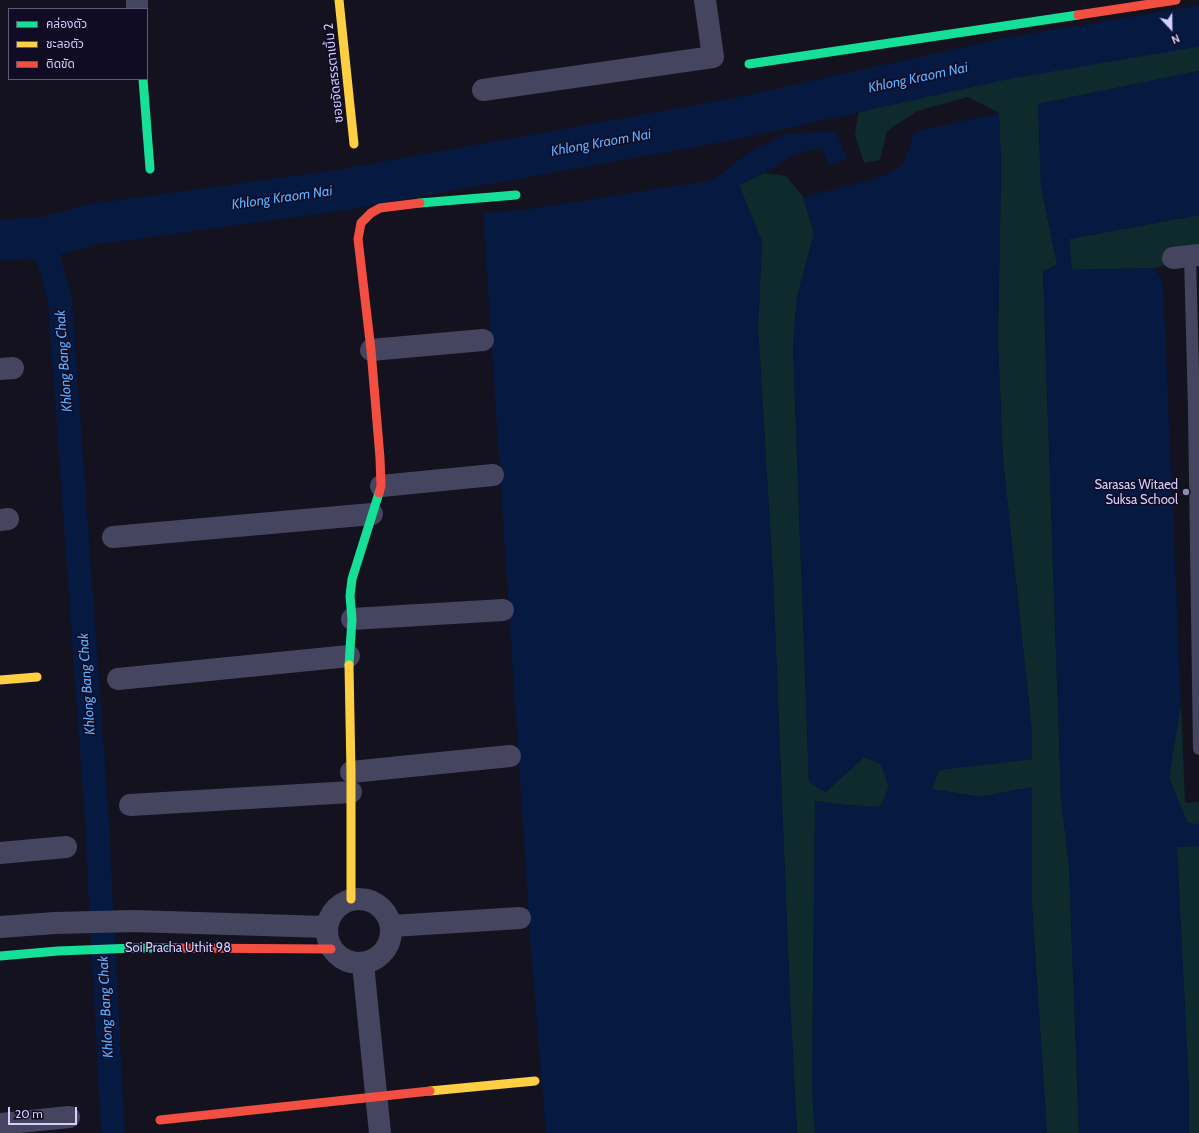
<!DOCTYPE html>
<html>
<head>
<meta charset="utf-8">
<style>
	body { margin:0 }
	#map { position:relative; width:1199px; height:1133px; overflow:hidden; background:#14121e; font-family:Cabin,"Noto Sans Thai",sans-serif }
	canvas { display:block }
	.legend { position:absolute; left:8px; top:8px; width:140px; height:72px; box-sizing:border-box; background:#100c24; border:1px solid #5f5a7c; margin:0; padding:5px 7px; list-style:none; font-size:12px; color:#d5ceff }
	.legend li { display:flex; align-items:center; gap:8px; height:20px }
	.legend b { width:20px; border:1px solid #5f5a7c }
	.north { position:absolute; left:1151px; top:8px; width:40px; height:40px; -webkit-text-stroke:3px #100c24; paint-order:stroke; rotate:158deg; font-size:11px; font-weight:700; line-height:16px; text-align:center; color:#d5ceff }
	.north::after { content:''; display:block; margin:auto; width:14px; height:18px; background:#d5ceff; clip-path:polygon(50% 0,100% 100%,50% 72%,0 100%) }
	.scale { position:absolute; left:8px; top:1107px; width:69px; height:18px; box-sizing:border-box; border:2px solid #d5ceff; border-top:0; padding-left:5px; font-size:12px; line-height:14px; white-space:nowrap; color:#d5ceff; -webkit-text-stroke:3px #100c24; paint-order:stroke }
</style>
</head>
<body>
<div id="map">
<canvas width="1199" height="1133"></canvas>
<ul class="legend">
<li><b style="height:5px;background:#16e098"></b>คล่องตัว</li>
<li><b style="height:5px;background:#ffcf43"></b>ชะลอตัว</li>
<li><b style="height:5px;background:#f24e42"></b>ติดขัด</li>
</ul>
<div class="north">N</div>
<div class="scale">20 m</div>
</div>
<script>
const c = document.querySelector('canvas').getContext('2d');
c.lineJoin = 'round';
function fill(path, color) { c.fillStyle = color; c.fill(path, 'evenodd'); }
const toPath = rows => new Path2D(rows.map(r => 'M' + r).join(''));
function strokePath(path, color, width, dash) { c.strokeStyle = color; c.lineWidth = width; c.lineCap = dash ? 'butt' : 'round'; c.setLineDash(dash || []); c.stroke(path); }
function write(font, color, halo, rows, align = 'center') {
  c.font = font + ' Cabin,"Noto Sans Thai",sans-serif'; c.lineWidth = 3; c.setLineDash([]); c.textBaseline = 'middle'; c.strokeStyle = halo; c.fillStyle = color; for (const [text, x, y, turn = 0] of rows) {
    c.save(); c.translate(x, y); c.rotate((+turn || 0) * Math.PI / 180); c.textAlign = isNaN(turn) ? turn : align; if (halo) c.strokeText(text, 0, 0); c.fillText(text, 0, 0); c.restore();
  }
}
fill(toPath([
	[1199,33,1199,71,1038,104,1041,186,1057,264,1043,272,1061,798,1069,865,1079,1133,1047,1133,1032,906,1032,787,980,797,932,789,939,770,1032,759,1032,732,1003,460,998,343,1001,165,999,113,968,97,917,111,887,131,880,160,864,163,855,135,860,101,1026,64],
	[764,173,786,176,803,197,814,234,797,297,793,346,809,782,826,792,864,757,881,764,889,787,880,807,845,805,815,801,812,1088,815,1133,797,1133,790,1001,773,576,758,328,762,242,739,185],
	[1199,215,1199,257,1154,268,1072,270,1069,239],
	[1181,703,1185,803,1199,802,1199,824,1188,824,1169,778],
	[1199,846,1199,1133,1189,1133,1189,1093,1177,847]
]), '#0f2a2c');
fill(toPath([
	[1199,71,1199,215,1069,239,1072,270,1154,268,1163,281,1181,703,1169,778,1188,823,1199,824,1199,846,1177,847,1189,1093,1189,1133,1079,1133,1069,865,1061,798,1043,272,1057,264,1041,186,1038,104],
	[999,113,1001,165,998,343,1003,460,1032,732,1032,759,939,770,932,789,980,797,1032,787,1032,906,1047,1133,815,1133,812,1088,815,801,845,805,880,807,889,787,881,764,864,757,826,792,809,782,793,346,797,297,814,234,803,197,879,178,904,164,914,132],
	[836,131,847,159,829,165,821,148,797,153,764,173,739,185,762,242,758,328,773,576,790,1001,797,1133,546,1133,532,965,483,213,524,210,713,180,751,151,785,134]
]), '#061941');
strokePath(toPath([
	[43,238,60,301,96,807,113,1133]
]), '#061941', 24);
strokePath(toPath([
	[0,240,43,238,89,225,341,190,734,119,1009,58,1199,26]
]), '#061941', 41);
strokePath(toPath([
	[1190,256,1194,410,1199,749]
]), '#46455f', 12);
strokePath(toPath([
	[137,0,137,9],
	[483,90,713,57,705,0],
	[1173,258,1199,255],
	[371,350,483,340],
	[0,369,13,368],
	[381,486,493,475],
	[0,520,8,519],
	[113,537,372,514],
	[352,619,503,610],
	[118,679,349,656],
	[351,772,510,756],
	[130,805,351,792],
	[0,853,66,847],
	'327 931a32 32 0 1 1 64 0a32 32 0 1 1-64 0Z',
	[392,926,520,918],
	[0,927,55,923,134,921,326,927],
	[363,964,380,1133],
	[0,1124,69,1117]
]), '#46455f', 22);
strokePath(toPath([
	[749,64,1078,15],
	[143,79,150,169],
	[420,203,516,195],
	[349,665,352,619,350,596,352,579,379,493],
	[0,956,58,951,134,948,175,948]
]), '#16e098', 9);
strokePath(toPath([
	[339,0,354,144],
	[349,665,351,772,351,899],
	[0,680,37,677],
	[430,1091,535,1081]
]), '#ffcf43', 9);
strokePath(toPath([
	[1078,15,1176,0],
	[379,493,381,486,380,458,371,350,358,239,361,223,371,213,380,208,420,203],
	[175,948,331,949],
	[160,1120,430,1091]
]), '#f24e42', 9);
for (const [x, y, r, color] of [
	[1186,492,4,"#918cb0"]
]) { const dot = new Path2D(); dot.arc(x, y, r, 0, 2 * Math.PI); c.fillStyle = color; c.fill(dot); strokePath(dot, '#100c24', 1.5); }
write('13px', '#d5ceff', '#100c24', [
	["ซอยจัดสรรตาเบิ้ม 2",334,73,-96],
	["Soi Pracha Uthit 98",178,948]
]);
write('13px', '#d5ceff', '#100c24', [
	["Sarasas Witaed",1178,485],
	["Suksa School",1178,500]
], 'right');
write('italic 14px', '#5cafff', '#100c24', [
	["Khlong Kraom Nai",918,78,-12],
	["Khlong Kraom Nai",601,143,-10],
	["Khlong Kraom Nai",282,198,-8],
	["Khlong Bang Chak",64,361,-94],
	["Khlong Bang Chak",87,684,-94],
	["Khlong Bang Chak",106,1007,-93]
]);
</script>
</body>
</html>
